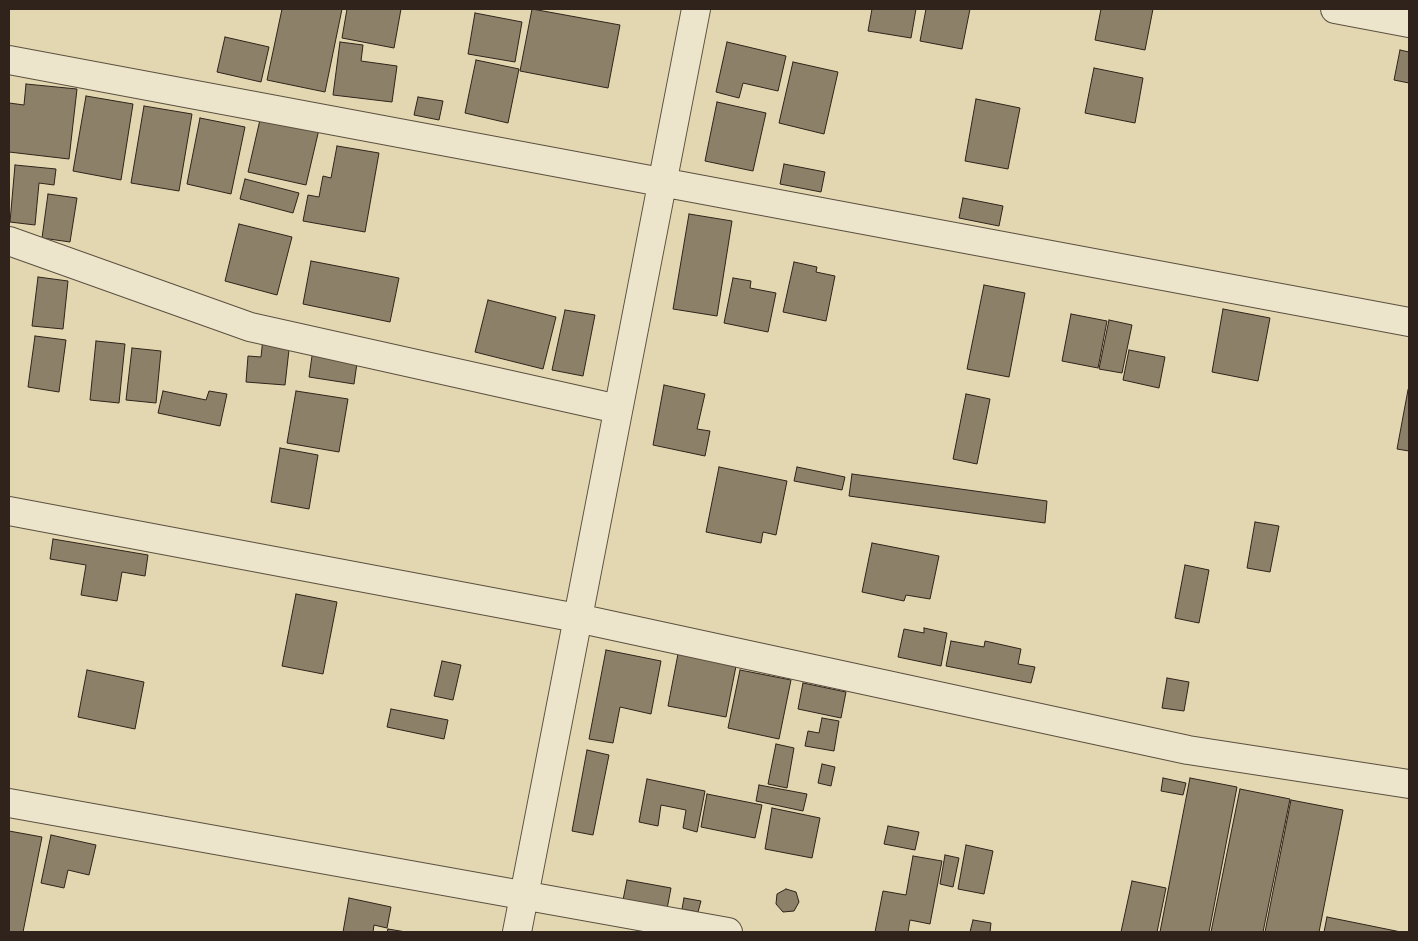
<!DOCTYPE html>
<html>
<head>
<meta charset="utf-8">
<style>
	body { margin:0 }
	#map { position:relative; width:1418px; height:941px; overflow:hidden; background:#e2d7b0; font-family:"IM FELL English",serif }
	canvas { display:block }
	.frame { position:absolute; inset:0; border:10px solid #2f231b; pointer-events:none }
</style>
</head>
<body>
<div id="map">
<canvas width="1418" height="941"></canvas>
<div class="frame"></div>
</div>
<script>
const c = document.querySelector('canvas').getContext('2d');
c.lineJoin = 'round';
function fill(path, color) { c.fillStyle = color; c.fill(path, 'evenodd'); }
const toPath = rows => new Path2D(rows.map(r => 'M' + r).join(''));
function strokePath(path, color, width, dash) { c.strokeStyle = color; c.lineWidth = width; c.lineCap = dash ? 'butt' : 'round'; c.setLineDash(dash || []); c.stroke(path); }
const building = toPath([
	[282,9,342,9,325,92,267,80,282,9],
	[347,9,401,9,394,48,342,38,347,9],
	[532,9,620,25,608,88,520,71,532,9],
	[872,9,916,9,911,38,868,31,872,9],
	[926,9,970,9,962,49,920,41,926,9],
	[1101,9,1153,9,1145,50,1095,40,1101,9],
	[475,13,522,22,515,62,468,54,475,13],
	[225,37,269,47,261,82,217,72,225,37],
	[340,42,363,45,361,61,397,66,392,102,333,95,340,42],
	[727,42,786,56,778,91,743,83,739,98,716,92,727,42],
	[1400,50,1409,52,1409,83,1394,80,1400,50],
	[476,60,519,69,508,123,465,113,476,60],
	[793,62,838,72,824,134,779,123,793,62],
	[1094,68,1143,78,1135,123,1085,113,1094,68],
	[26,84,77,89,69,159,9,152,9,103,24,105,26,84],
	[86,96,133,104,121,180,73,171,86,96],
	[418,97,443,101,439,120,414,115,418,97],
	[976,99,1020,108,1008,169,965,161,976,99],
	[717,102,766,113,753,171,705,161,717,102],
	[144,106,192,114,179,191,131,183,144,106],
	[262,111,320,125,306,185,248,172,262,111],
	[200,118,245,127,231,194,187,184,200,118],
	[337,146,379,153,365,232,303,221,308,195,319,197,323,176,331,178,337,146],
	[784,164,825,172,821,192,780,184,784,164],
	[15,165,56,169,54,185,39,183,35,225,10,222,15,165],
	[245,179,299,193,293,213,240,199,245,179],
	[48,194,77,198,70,242,42,238,48,194],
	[963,198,1003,206,999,226,959,218,963,198],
	[689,214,732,221,717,316,673,309,689,214],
	[239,224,292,237,277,295,225,281,239,224],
	[311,261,399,278,390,322,303,304,311,261],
	[794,262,817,267,816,272,835,276,826,321,783,312,794,262],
	[38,277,68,281,63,329,32,326,38,277],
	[733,278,751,281,750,288,776,293,768,332,724,323,733,278],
	[984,285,1025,293,1009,377,967,369,984,285],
	[488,300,556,317,543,369,475,352,488,300],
	[1223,309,1270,318,1258,381,1212,372,1223,309],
	[565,310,595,315,583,376,552,370,565,310],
	[1071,314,1107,321,1098,368,1062,361,1071,314],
	[1109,320,1132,325,1122,373,1099,369,1109,320],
	[35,336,66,340,59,392,28,387,35,336],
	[263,338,290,341,285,385,246,382,248,356,261,357,263,338],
	[96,341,125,344,119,403,90,400,96,341],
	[132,348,161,351,156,403,126,400,132,348],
	[313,349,358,356,354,384,309,377,313,349],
	[1129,350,1165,357,1159,388,1123,380,1129,350],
	[664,385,705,394,697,429,710,431,705,456,653,445,664,385],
	[1408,390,1409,391,1409,451,1397,449,1408,390],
	[163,391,206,400,209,391,227,394,220,426,158,413,163,391],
	[296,391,348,399,339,452,287,443,296,391],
	[966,394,990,399,977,464,953,459,966,394],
	[280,448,318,455,309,509,271,502,280,448],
	[719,467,787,481,776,535,763,532,761,543,706,532,719,467],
	[797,467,845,477,842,490,794,481,797,467],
	[852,474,1047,501,1045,523,849,496,852,474],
	[1255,522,1279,526,1270,572,1247,568,1255,522],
	[53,539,148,555,145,576,122,572,117,601,81,595,86,565,50,559,53,539],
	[872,543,939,556,930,599,906,595,904,601,862,592,872,543],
	[1185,565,1209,570,1199,623,1175,618,1185,565],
	[296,594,337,602,323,674,282,666,296,594],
	[924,628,947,633,941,666,898,657,904,629,924,633,924,628],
	[951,641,984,647,985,641,1021,649,1018,664,1035,667,1031,683,946,666,951,641],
	[606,650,661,661,651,714,620,707,613,743,589,739,606,650],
	[678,654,736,666,726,717,668,706,678,654],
	[442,661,461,665,453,700,434,696,442,661],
	[87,670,144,682,135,729,78,717,87,670],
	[740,670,791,680,779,739,728,728,740,670],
	[1167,678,1189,682,1184,711,1162,708,1167,678],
	[803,683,846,692,841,718,798,709,803,683],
	[391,709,448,720,444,739,387,727,391,709],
	[822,718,839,721,834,751,805,746,808,731,819,733,822,718],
	[776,744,794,748,787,788,768,784,776,744],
	[587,750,609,755,593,835,572,831,587,750],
	[822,764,835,767,831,786,818,783,822,764],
	[1163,778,1186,783,1183,795,1161,791,1163,778],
	[1190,778,1237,787,1209,932,1160,932,1190,778],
	[647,779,705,791,697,832,683,828,686,810,661,805,658,826,639,822,647,779],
	[759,785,807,794,803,811,756,801,759,785],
	[1240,789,1290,799,1263,932,1211,932,1240,789],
	[707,794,762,805,755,838,701,827,707,794],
	[1291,800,1343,810,1319,932,1265,932,1291,800],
	[772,808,820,818,812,858,765,849,772,808],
	[888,826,919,832,915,850,884,844,888,826],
	[9,831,42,837,23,932,9,932,9,831],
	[51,835,96,845,89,875,68,870,64,888,41,883,51,835],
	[966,845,993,851,984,894,958,889,966,845],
	[945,855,959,858,953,887,940,884,945,855],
	[913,856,942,861,930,924,910,920,908,932,875,932,883,891,906,895,913,856],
	[627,880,671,888,667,909,623,900,627,880],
	[1132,881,1166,888,1157,932,1121,932,1132,881],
	[786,889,796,892,799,902,794,911,783,912,776,904,777,894,786,889],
	[349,898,391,907,387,928,374,925,373,932,343,932,349,898],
	[684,898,701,901,698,912,682,909,684,898],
	[1327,917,1401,932,1324,932,1327,917],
	[973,920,991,923,990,932,970,932,973,920],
	[388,929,406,932,387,932,388,929]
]);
fill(building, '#8c8168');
strokePath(building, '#2f231b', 1);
const street = toPath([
	[1335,9,1409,23],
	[9,60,1409,322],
	[9,241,250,327,618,409],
	[9,511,577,618,1188,750,1409,784],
	[9,803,728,932],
	[517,932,696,9]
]);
strokePath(street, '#5c5040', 30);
strokePath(street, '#ece5cc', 28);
</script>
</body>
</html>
